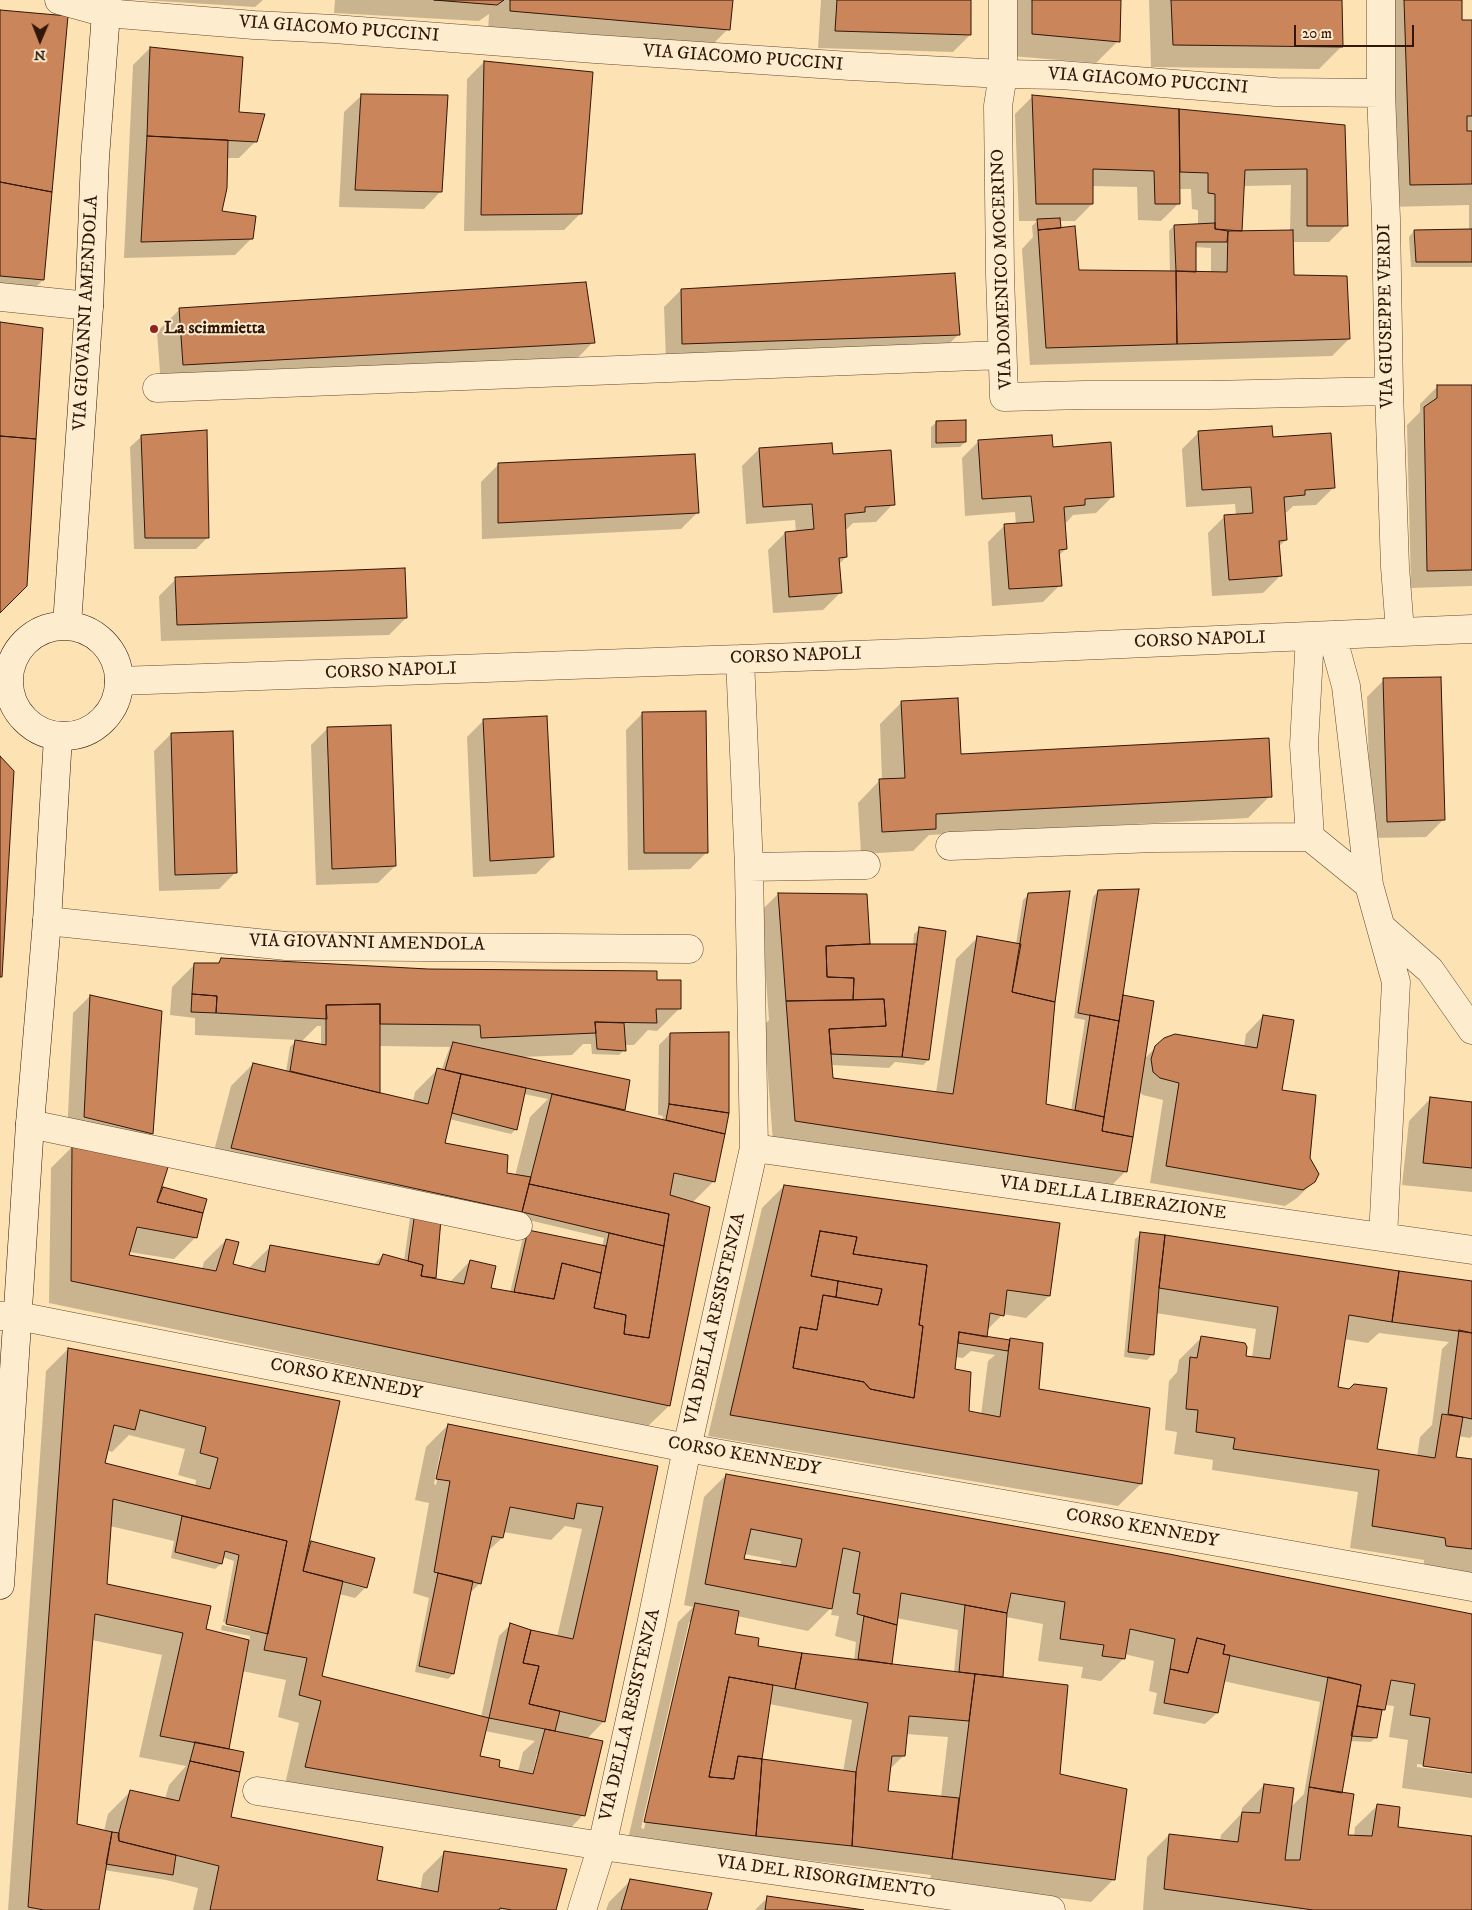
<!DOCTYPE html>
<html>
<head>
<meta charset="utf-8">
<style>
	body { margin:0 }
	#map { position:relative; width:1472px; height:1910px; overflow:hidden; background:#fde2b3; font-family:"IM FELL DW Pica",serif }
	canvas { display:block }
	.north { position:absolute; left:15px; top:15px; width:50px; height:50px; -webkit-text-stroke:4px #feecce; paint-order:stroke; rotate:181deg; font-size:14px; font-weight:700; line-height:20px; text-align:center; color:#311609 }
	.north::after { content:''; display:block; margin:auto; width:18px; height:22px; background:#311609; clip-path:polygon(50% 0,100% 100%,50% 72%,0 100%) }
	.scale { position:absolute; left:1294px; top:25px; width:120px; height:22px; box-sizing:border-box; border:2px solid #311609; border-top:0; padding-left:6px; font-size:15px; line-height:18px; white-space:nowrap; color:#311609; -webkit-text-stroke:4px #feecce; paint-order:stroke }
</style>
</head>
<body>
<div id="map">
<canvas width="1472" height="1910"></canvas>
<div class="north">N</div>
<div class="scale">20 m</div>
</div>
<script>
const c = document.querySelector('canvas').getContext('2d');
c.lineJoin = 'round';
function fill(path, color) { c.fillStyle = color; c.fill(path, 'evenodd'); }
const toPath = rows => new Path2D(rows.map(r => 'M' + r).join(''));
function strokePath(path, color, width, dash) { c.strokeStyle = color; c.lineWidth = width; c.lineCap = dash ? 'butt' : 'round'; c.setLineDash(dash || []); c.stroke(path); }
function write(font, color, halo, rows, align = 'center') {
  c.font = font + ' "IM FELL DW Pica",serif'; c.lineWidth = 4; c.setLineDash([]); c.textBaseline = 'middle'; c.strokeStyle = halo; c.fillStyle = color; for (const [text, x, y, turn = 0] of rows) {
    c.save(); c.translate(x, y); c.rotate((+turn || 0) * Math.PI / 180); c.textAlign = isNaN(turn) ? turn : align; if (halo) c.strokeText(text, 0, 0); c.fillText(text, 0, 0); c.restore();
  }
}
fill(toPath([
	[142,0,263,0,255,7],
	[335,0,732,0,728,29,706,51,488,33,489,14,479,21,334,13],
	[821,0,969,0,970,35,953,52,818,48],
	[1009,0,1119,0,1118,41,1096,63,1011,56],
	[1149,0,1340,0,1342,46,1319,69,1151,67],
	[1382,0,1461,0,1461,22,1472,21,1472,267,1411,267,1409,237,1414,231,1469,230,1469,205,1388,207],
	[0,11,43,280,26,297,0,294],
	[150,48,238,113,256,141,239,158,226,158,221,212,252,238,235,255,124,258,133,65],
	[484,62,581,213,564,230,464,231,467,79],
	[362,95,441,191,424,209,339,207,344,112],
	[1032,97,1344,126,1346,225,1329,242,1292,242,1293,277,1349,339,1332,356,1030,365,1022,249,1033,237,1032,226,1037,221,1019,221,1015,114],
	[1291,185,1290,231,1240,232,1243,186],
	[1092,186,1137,187,1138,220,1161,221,1178,204,1179,189,1191,189,1192,209,1198,210,1198,225,1174,226,1169,231,1170,272,1078,271,1060,229,1059,221,1075,221,1092,204],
	[1194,247,1211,248,1211,273,1194,272],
	[681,290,958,335,941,352,666,361,664,307],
	[179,310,593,342,571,365,161,386,157,332],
	[1472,386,1472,586,1411,588,1407,425,1420,412,1420,404,1437,387],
	[937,422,965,442,960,447,931,448,931,427],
	[1199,432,1272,438,1333,488,1316,505,1293,506,1287,512,1284,512,1286,540,1278,547,1280,576,1263,593,1212,596,1208,533,1225,516,1236,515,1235,504,1186,507,1182,449],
	[142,436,207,538,196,549,134,549,130,447],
	[979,441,1052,448,1113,496,1096,513,1073,515,1067,522,1064,522,1066,549,1058,556,1060,585,1043,602,992,606,988,542,1005,525,1016,525,1015,512,965,516,962,458],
	[759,449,832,455,893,504,876,522,853,523,847,529,844,529,846,557,839,564,840,593,823,610,773,613,768,550,785,533,796,532,795,520,746,524,742,466],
	[498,465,698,512,681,529,482,539,481,482],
	[176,579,406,618,389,635,161,641,159,596],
	[1384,680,1443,820,1426,837,1371,838,1367,697],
	[902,702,960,755,1270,796,1248,818,929,835,913,851,861,854,858,803,880,780,882,780,880,724],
	[643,713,707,852,690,869,628,870,626,730],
	[484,720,553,857,536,874,473,877,467,737],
	[328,728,395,866,378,883,316,885,311,745],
	[171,734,236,872,219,889,159,891,154,751],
	[1098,891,1121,996,1152,1002,1143,1060,1156,1047,1244,1047,1246,1034,1263,1016,1281,1091,1309,1158,1314,1181,1297,1198,1285,1206,1150,1183,1163,1100,1143,1095,1138,1091,1125,1172,1103,1194,773,1142,764,1025,769,1020,761,911,778,894,866,895,866,946,913,945,914,934,920,929,928,1060,923,1065,895,1062,889,1068,831,1065,832,1079,936,1093,956,959,978,937,1016,944,1023,900,1029,894,1054,1001,1044,1105,1071,1111,1085,1020,1074,1018,1093,897],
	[221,960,655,981,680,1008,657,1031,648,1030,634,1045,624,1045,624,1050,619,1055,592,1054,591,1044,583,1044,572,1055,521,1057,624,1110,622,1111,662,1121,663,1116,658,1115,659,1045,670,1034,728,1113,714,1181,692,1203,669,1406,646,1428,49,1303,51,1168,73,1146,158,1193,163,1188,196,1237,174,1259,129,1252,127,1256,202,1269,204,1262,226,1240,232,1265,248,1269,271,1246,373,1265,383,1255,404,1261,410,1218,414,1215,209,1170,231,1086,253,1064,286,1072,290,1047,297,1040,195,1035,195,1018,170,1015,172,987,195,964,217,964],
	[317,1026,321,1026,321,1045,301,1042],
	[379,1046,450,1047,441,1071,437,1070,415,1092,413,1101,379,1093],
	[524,1094,548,1099,530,1117,515,1176,505,1174,443,1144,449,1119,511,1134,516,1129],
	[516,1217,604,1238,602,1247,528,1232,523,1237,510,1293,490,1289,470,1261,449,1283,433,1279,440,1221],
	[90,996,152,1133,135,1150,67,1134,73,1013],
	[1431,1098,1472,1103,1472,1192,1402,1185,1409,1121],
	[784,1186,1058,1224,1049,1296,1026,1318,1003,1314,986,1331,985,1338,1008,1341,1010,1339,1037,1390,1141,1484,1118,1506,708,1436,762,1208],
	[971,1351,995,1355,988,1361,981,1415,968,1412,954,1370,955,1357,963,1358],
	[1141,1234,1472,1282,1472,1436,1470,1438,1458,1436,1455,1458,1472,1461,1472,1574,1424,1568,1424,1560,1350,1548,1358,1492,1212,1470,1213,1460,1174,1454,1177,1432,1165,1430,1169,1381,1177,1372,1179,1360,1201,1338,1245,1357,1252,1358,1256,1329,1156,1313,1153,1354,1147,1360,1124,1357,1135,1239],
	[1379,1333,1449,1342,1442,1349,1432,1425,1420,1437,1417,1457,1376,1450,1337,1388,1344,1339,1368,1343],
	[68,1349,338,1402,308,1546,311,1542,373,1559,366,1587,355,1598,339,1594,321,1677,481,1717,499,1636,510,1625,557,1637,582,1529,565,1526,551,1540,503,1532,502,1538,486,1553,480,1583,470,1593,453,1674,448,1679,415,1672,429,1598,413,1593,429,1503,415,1500,426,1447,448,1425,657,1467,604,1721,587,1739,601,1742,583,1815,561,1838,284,1789,299,1723,278,1717,286,1680,242,1671,228,1748,226,1750,243,1753,229,1818,381,1848,375,1880,420,1890,423,1874,445,1852,565,1870,555,1910,193,1910,198,1888,166,1880,104,1870,98,1910,8,1910,46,1371],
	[129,1435,185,1449,178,1475,196,1480,195,1487,103,1464,107,1450,112,1452],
	[441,1449,444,1449,436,1485,434,1484],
	[110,1526,174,1541,171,1558,215,1569,221,1564,222,1557,234,1561,223,1622,251,1629,251,1631,222,1625,221,1630,250,1636,249,1641,204,1630,209,1607,106,1585],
	[342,1580,365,1586,364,1588,342,1582],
	[92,1640,162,1655,139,1757,186,1766,169,1785,165,1799,130,1792,108,1814,104,1831,75,1825],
	[485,1731,535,1741,523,1752,518,1772,497,1768,499,1761,479,1757],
	[537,1754,540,1754,533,1780,531,1780],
	[726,1475,1472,1616,1472,1772,1417,1764,1417,1767,1472,1774,1472,1798,1402,1788,1408,1740,1389,1737,1394,1706,1385,1705,1384,1709,1380,1713,1376,1737,1371,1742,1349,1741,1340,1793,1347,1836,1354,1836,1355,1827,1378,1805,1397,1828,1472,1838,1472,1910,1143,1910,1147,1857,1169,1835,1220,1841,1221,1835,1241,1814,1242,1808,1264,1785,1290,1808,1304,1794,1320,1702,1223,1681,1217,1713,1205,1724,1153,1714,1157,1693,1149,1691,1154,1661,1124,1654,1123,1659,1101,1681,1081,1678,1083,1667,1038,1661,1043,1624,1006,1617,1002,1677,1000,1678,1058,1775,1125,1790,1113,1880,1091,1902,930,1881,931,1875,628,1839,678,1622,693,1607,684,1605,704,1497],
	[744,1554,781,1561,780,1566,742,1560],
	[833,1606,831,1615,839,1616,835,1636,856,1642,854,1660,756,1647,734,1635,737,1616,808,1631],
	[896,1618,958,1630,954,1673,889,1665],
	[689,1622,692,1622,644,1829,641,1828],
	[769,1704,852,1720,843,1772,759,1760],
	[906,1734,948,1737,941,1797,887,1792,889,1770,904,1755],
	[631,1880,705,1910,606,1910,609,1902],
	[768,1897,856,1910,755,1910]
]), '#0003');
const building = toPath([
	[434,0,504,0,497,5,434,0],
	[510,0,733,0,730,30,510,11,510,0],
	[837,0,971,0,971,35,835,31,837,0],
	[1032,0,1121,0,1120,42,1032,34,1032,0],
	[1171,0,1342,0,1343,47,1173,45,1171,0],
	[1404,0,1462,0,1462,20,1472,20,1472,116,1467,116,1467,131,1472,131,1472,184,1410,185,1404,0],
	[0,10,68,16,52,192,0,182,0,10],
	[150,47,243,57,239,112,265,114,257,142,147,136,150,47],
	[484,61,593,72,582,214,481,215,484,61],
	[361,94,448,95,442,192,355,190,361,94],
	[1032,95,1179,109,1180,204,1155,204,1154,171,1093,169,1093,204,1036,204,1032,95],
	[1179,109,1345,125,1348,226,1307,226,1307,169,1245,170,1242,231,1215,229,1215,194,1208,193,1208,173,1180,172,1179,109],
	[147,136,228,140,227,188,222,211,256,216,253,239,141,242,147,136],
	[0,182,52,192,44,280,0,276,0,182],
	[1060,218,1061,228,1038,230,1037,219,1060,218],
	[1215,223,1215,229,1228,231,1227,242,1196,242,1196,272,1176,271,1174,225,1215,223],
	[1075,226,1079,270,1176,271,1177,344,1046,348,1038,230,1075,226],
	[1472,229,1472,262,1416,262,1414,230,1472,229],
	[1293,230,1294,275,1347,276,1350,339,1177,344,1176,271,1227,272,1228,231,1293,230],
	[955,273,960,335,682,344,681,289,955,273],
	[586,282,595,343,183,365,179,308,586,282],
	[0,322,43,328,36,439,0,436,0,322],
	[1437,385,1472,385,1472,570,1427,571,1424,407,1437,398,1437,385],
	[966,420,966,442,936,443,936,421,966,420],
	[1272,426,1273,437,1331,433,1335,488,1305,490,1305,495,1284,497,1287,540,1279,541,1282,576,1229,580,1224,515,1253,513,1251,487,1202,490,1198,431,1272,426],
	[207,430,209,538,145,538,141,435,207,430],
	[1052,435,1053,447,1111,442,1114,497,1085,499,1085,505,1064,507,1067,549,1059,550,1062,586,1009,589,1004,524,1034,522,1031,496,982,499,978,440,1052,435],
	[0,436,36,439,27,586,0,613,0,436],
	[832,443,833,454,891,450,895,505,865,507,865,512,845,514,847,557,839,558,842,593,789,597,785,532,814,529,812,504,763,507,759,448,832,443],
	[695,454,699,513,498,523,498,463,695,454],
	[405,568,407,618,177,625,175,577,405,568],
	[1441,677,1445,820,1387,822,1383,678,1441,677],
	[958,698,961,754,1269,738,1272,797,936,814,936,829,882,832,879,779,905,778,901,701,958,698],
	[706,711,708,853,644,853,642,712,706,711],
	[547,716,554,857,490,861,483,719,547,716],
	[391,725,396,866,332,869,327,727,391,725],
	[233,731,237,873,175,875,171,733,233,731],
	[0,756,14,771,2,977,0,977,0,756],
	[1139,889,1119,1021,1078,1013,1098,890,1139,889],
	[1070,891,1055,1002,1012,992,1028,893,1070,891],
	[778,893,867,894,870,944,826,946,827,977,854,978,853,1000,786,1001,778,893],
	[919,927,946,931,929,1060,902,1057,919,927],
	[977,936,1021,944,1012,992,1055,1002,1046,1104,1104,1117,1102,1131,1133,1137,1127,1172,795,1121,786,1001,884,999,886,1026,829,1029,833,1078,953,1094,977,936],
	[870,944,917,944,902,1057,831,1054,829,1029,886,1026,884,999,853,1000,854,978,827,977,826,946,870,944],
	[221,958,428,969,657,971,657,980,681,980,681,1009,656,1009,657,1023,595,1022,596,1033,481,1038,480,1025,380,1024,380,1004,326,1005,327,1019,216,1013,217,996,192,994,194,963,219,963,221,958],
	[192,994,217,996,216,1013,191,1012,192,994],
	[90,995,162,1011,153,1134,84,1117,90,995],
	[1123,995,1154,1001,1133,1137,1102,1131,1123,995],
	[380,1004,380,1093,290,1071,295,1040,326,1045,326,1005,380,1004],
	[1090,1015,1119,1021,1104,1117,1075,1110,1090,1015],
	[1263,1015,1294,1020,1282,1090,1316,1095,1310,1158,1319,1174,1315,1182,1303,1190,1166,1166,1179,1083,1160,1078,1153,1072,1151,1059,1155,1046,1164,1038,1175,1034,1257,1048,1263,1015],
	[595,1022,624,1023,626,1051,597,1049,595,1022],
	[729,1032,729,1113,669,1104,670,1033,729,1032],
	[453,1042,630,1080,625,1110,445,1070,453,1042],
	[253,1063,428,1104,437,1068,461,1074,445,1143,508,1155,507,1173,531,1177,522,1212,231,1148,253,1063],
	[461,1074,526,1088,517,1130,452,1113,461,1074],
	[552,1094,725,1134,715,1182,674,1173,670,1195,710,1207,670,1406,71,1281,72,1145,169,1164,157,1202,203,1213,197,1238,137,1227,129,1255,216,1271,226,1239,239,1242,233,1264,265,1272,270,1245,379,1265,383,1254,423,1265,421,1276,464,1284,470,1260,496,1266,491,1288,554,1299,562,1263,601,1273,594,1308,626,1315,624,1334,649,1338,669,1214,529,1184,552,1094],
	[1430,1097,1472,1102,1472,1168,1423,1163,1430,1097],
	[669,1104,729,1113,725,1134,666,1120,669,1104],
	[529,1184,669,1214,664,1246,522,1212,529,1184],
	[784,1185,1060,1223,1050,1296,1007,1290,1004,1316,990,1313,987,1337,959,1332,955,1369,971,1372,969,1411,1000,1417,1010,1338,1043,1343,1039,1389,1150,1408,1142,1484,730,1415,784,1185],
	[820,1231,857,1237,853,1254,927,1265,919,1325,923,1326,914,1398,870,1389,864,1382,793,1368,800,1327,817,1330,823,1295,836,1297,838,1281,811,1276,820,1231],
	[163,1187,207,1199,203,1213,157,1202,163,1187],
	[415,1212,441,1219,436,1278,421,1276,423,1265,408,1261,415,1212],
	[528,1230,606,1246,601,1273,562,1263,554,1299,514,1292,528,1230],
	[820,1231,857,1237,853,1254,927,1265,919,1325,923,1326,914,1398,870,1389,864,1382,793,1368,800,1327,817,1330,823,1295,878,1305,882,1289,811,1276,820,1231],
	[1140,1232,1165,1235,1159,1288,1154,1355,1128,1352,1140,1232],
	[609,1233,664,1246,649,1338,624,1334,626,1315,594,1308,609,1233],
	[1165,1235,1399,1271,1392,1322,1349,1315,1338,1387,1349,1389,1354,1384,1387,1388,1377,1449,1435,1458,1442,1414,1463,1417,1456,1457,1472,1459,1472,1549,1446,1546,1445,1538,1372,1526,1379,1470,1233,1449,1235,1438,1196,1432,1198,1410,1186,1409,1190,1357,1197,1358,1201,1336,1245,1343,1247,1347,1246,1356,1270,1359,1278,1307,1159,1288,1165,1235],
	[1399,1271,1472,1281,1472,1333,1392,1322,1399,1271],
	[838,1281,882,1289,878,1305,836,1297,838,1281],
	[1459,1330,1472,1333,1472,1419,1448,1414,1459,1330],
	[959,1332,1010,1340,1008,1351,958,1343,959,1332],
	[68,1348,340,1401,303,1571,343,1581,322,1676,489,1718,480,1756,500,1760,499,1767,533,1774,545,1729,603,1741,585,1816,305,1767,321,1701,299,1695,307,1658,264,1650,287,1541,113,1499,107,1584,211,1606,206,1629,249,1640,229,1749,160,1736,183,1633,95,1614,77,1824,112,1832,99,1910,44,1910,28,1907,68,1348],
	[140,1410,206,1427,200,1453,218,1458,210,1489,105,1463,114,1425,135,1430,140,1410],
	[448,1424,658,1466,605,1722,529,1704,539,1666,523,1663,531,1630,573,1639,603,1507,577,1503,574,1519,510,1507,503,1538,492,1536,481,1584,434,1572,450,1481,436,1479,448,1424],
	[726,1474,1169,1554,1472,1614,1472,1773,1423,1766,1430,1718,1410,1715,1415,1684,1391,1680,1385,1710,1357,1706,1361,1685,1223,1654,1225,1645,1197,1638,1188,1673,1170,1669,1175,1639,1130,1629,1125,1659,1102,1656,1104,1645,1060,1639,1065,1602,1011,1593,1007,1613,901,1593,897,1625,857,1614,860,1594,853,1593,860,1552,843,1548,832,1609,705,1584,726,1474],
	[751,1529,802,1539,796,1567,744,1559,751,1529],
	[182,1516,287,1541,268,1634,226,1624,239,1555,225,1551,222,1564,175,1552,182,1516],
	[311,1541,375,1558,367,1588,303,1571,311,1541],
	[438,1573,473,1581,454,1674,419,1666,438,1573],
	[695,1603,739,1611,735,1634,759,1638,758,1646,802,1653,795,1689,729,1677,709,1777,734,1779,738,1756,762,1759,756,1836,644,1822,695,1603],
	[965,1605,1007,1613,1003,1677,959,1672,965,1605],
	[864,1616,897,1625,892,1664,858,1659,864,1616],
	[510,1623,531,1630,523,1663,539,1666,529,1704,560,1711,555,1731,489,1718,510,1623],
	[1197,1638,1225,1645,1223,1654,1230,1655,1218,1713,1164,1703,1170,1669,1188,1673,1197,1638],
	[802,1653,975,1674,969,1721,909,1716,905,1756,892,1756,888,1791,959,1798,952,1859,852,1846,856,1772,868,1703,795,1689,802,1653],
	[975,1674,1068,1685,1060,1774,1127,1789,1115,1880,952,1859,975,1674],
	[729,1677,773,1685,762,1759,738,1756,734,1779,709,1777,729,1677],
	[1328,1677,1361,1685,1342,1793,1309,1787,1328,1677],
	[1357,1706,1382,1710,1377,1738,1351,1736,1357,1706],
	[195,1742,244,1752,240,1772,190,1761,195,1742],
	[762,1759,856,1772,852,1846,756,1836,762,1759],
	[190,1761,240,1772,231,1817,383,1847,377,1880,438,1892,444,1851,567,1869,556,1910,512,1910,500,1908,499,1910,210,1910,219,1866,119,1841,118,1836,130,1790,179,1801,190,1761],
	[1264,1784,1294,1788,1285,1860,1300,1860,1309,1787,1354,1794,1348,1835,1372,1836,1377,1804,1400,1807,1398,1827,1472,1836,1472,1910,1313,1910,1164,1889,1169,1834,1238,1842,1242,1812,1260,1813,1264,1784],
	[112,1832,119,1833,119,1841,176,1855,173,1875,106,1864,112,1832],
	[630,1879,712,1893,707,1910,621,1910,630,1879],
	[767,1896,864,1910,765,1910,767,1896]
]);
fill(building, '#cb855b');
strokePath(building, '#311609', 1);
const street = toPath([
	[59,0,106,13,254,25,334,29,595,49,850,66,1003,74,1061,75,1276,92,1381,93],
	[1003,0,1003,74,998,106,1000,274,1004,397,1085,395,1209,395,1389,391],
	[1381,0,1381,93,1386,219,1389,391,1395,567,1400,631],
	[0,297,89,306],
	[157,388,1002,355],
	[1332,635,1346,686,1369,885,1396,982,1383,1237],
	[1310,636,1304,745,1310,837,1369,885],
	[119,681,938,652,1472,629],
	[0,694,9,693],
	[950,846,1154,838,1310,837],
	[749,867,866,865],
	[47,921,286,946,689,949],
	[1381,927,1430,970,1472,1030],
	[30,1124,518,1226],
	[754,1148,1472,1250],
	[0,1316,18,1316,687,1448,1472,1587],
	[257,1791,602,1846,1051,1910],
	[582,1910,602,1846,651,1625,687,1448,754,1148,749,867,740,659]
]);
const secondary = toPath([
	[67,625,89,306,95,158,107,0],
	'9 681a55 55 0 1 1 110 0a55 55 0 1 1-110 0Z',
	[0,1585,30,1124,47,921,58,737]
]);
strokePath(street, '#644934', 29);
strokePath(secondary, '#311609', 29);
strokePath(street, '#feecce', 28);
strokePath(secondary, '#feecce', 28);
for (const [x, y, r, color] of [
	[154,329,5,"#8f2418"]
]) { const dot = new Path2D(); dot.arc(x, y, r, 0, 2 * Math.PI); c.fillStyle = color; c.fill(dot); strokePath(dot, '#feecce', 2); }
write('18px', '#311609', '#feecce', [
	["VIA GIACOMO PUCCINI",339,30,4],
	["VIA GIACOMO PUCCINI",743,59,4],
	["VIA GIACOMO PUCCINI",1148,82,4],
	["VIA DOMENICO MOCERINO",1003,269,-92],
	["VIA GIOVANNI AMENDOLA",87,313,-87],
	["VIA GIUSEPPE VERDI",1387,316,-91],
	["CORSO NAPOLI",1200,641,-2],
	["CORSO NAPOLI",796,657,-2],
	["CORSO NAPOLI",391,672,-2],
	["VIA GIOVANNI AMENDOLA",367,944,1],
	["VIA DELLA LIBERAZIONE",1113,1199,8],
	["VIA DELLA RESISTENZA",716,1319,-77],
	["CORSO KENNEDY",346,1380,11],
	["CORSO KENNEDY",744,1457,10],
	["CORSO KENNEDY",1142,1529,10],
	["VIA DELLA RESISTENZA",631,1715,-77],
	["VIA DEL RISORGIMENTO",826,1878,8]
]);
write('bold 18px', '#311609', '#feecce', [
	["La scimmietta",164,329]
], 'left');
</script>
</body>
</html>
